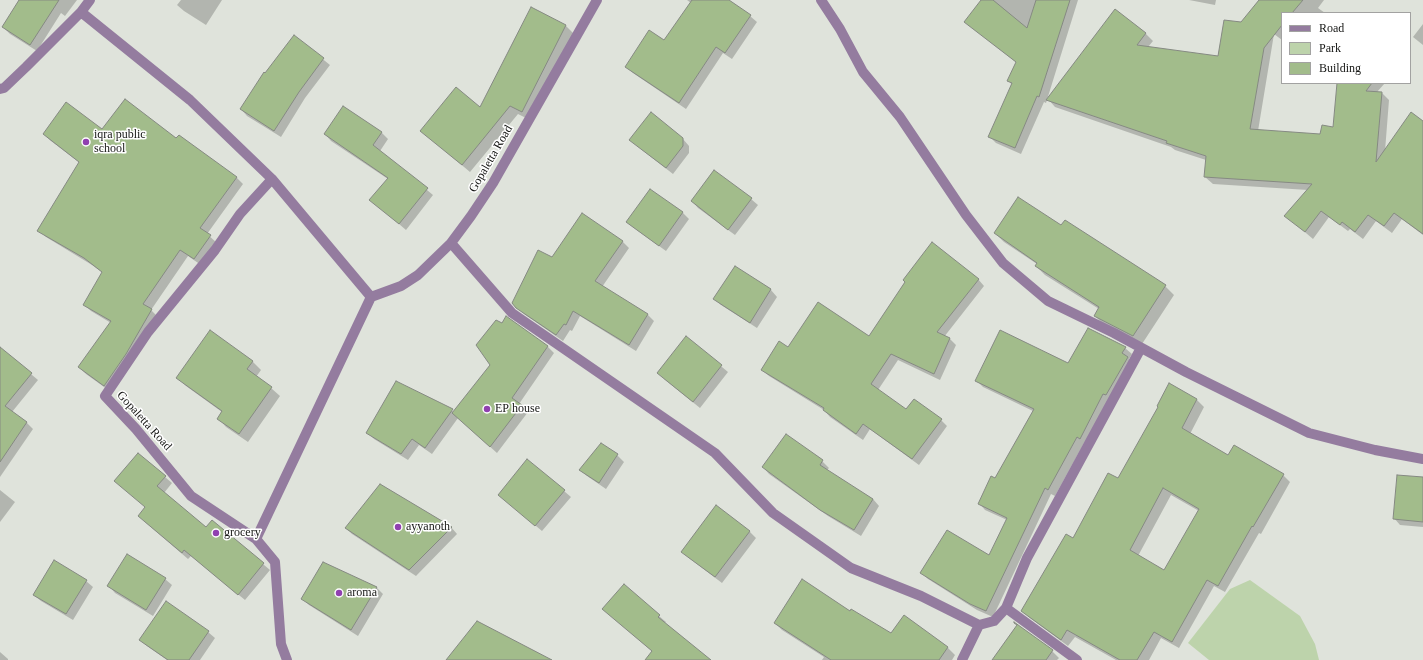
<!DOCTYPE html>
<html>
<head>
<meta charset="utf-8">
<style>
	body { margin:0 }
	#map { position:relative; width:1423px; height:660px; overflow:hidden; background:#dfe3db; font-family:"Times New Roman",serif }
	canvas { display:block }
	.legend { position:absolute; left:1281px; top:12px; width:130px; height:72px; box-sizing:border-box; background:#fff; border:1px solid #a2a2a1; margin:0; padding:5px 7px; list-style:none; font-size:12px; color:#161715 }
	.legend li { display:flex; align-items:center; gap:8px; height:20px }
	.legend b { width:20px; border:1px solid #a2a2a1 }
</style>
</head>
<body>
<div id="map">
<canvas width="1423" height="660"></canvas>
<ul class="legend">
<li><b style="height:5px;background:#947c9f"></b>Road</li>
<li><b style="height:11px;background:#bdd3ab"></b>Park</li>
<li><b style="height:11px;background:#a2bc8b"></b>Building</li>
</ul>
</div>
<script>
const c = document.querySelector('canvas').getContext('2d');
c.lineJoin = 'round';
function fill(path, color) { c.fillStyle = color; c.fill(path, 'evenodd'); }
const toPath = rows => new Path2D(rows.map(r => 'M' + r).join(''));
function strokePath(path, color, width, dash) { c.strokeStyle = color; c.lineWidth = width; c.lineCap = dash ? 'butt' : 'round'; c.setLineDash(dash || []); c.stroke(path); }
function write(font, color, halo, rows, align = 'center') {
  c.font = font + ' "Times New Roman",serif'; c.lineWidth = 3; c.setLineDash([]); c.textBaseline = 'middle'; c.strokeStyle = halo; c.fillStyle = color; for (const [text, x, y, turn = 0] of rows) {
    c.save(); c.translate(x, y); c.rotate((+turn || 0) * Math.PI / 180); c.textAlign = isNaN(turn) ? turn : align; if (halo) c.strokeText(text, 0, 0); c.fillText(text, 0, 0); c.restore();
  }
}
fill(toPath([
	[1250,580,1300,616,1315,644,1319,660,1209,660,1188,643,1230,589]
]), '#bdd3ab');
fill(toPath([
	[20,0,77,0,65,16,61,13,37,51,10,34,3,27],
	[181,0,222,0,206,25,184,11,177,5],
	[687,0,727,0,750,16,757,22,732,59,723,53,686,109,633,73,626,66,664,42,691,3],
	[982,0,1078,0,1046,103,1044,102,1021,154,996,143,990,137,1012,85,1008,80,1017,63,965,22],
	[1189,0,1216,0,1215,5],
	[1261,0,1324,0,1318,8,1325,13,1282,13,1282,40,1274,34,1258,131,1321,135,1334,128,1338,83,1385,83,1377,92,1382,93,1389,100,1385,151,1423,122,1423,235,1402,219,1392,233,1376,221,1363,239,1350,229,1348,231,1329,217,1313,239,1286,216,1308,190,1213,184,1205,177,1206,160,1175,150,1171,147,1055,107,1048,99,1115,10,1146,34,1153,41,1148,47,1219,57,1241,23],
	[532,9,566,26,574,34,530,120,518,114,470,172,421,131,480,109],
	[1423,24,1423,45,1413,37],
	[294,36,330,65,305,98,281,137,247,116,241,109],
	[103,131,176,139,236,177,243,184,207,234,217,243,201,265,188,256,151,310,158,317,111,392,86,374,79,367,111,323,91,311,84,304,103,273,92,265,46,237,39,230,80,163,51,141,44,134],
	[381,132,388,139,380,151,433,195,406,230,371,200,388,179,331,141,325,134],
	[683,139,689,146,689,153,673,174,637,146],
	[714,171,751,199,758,205,735,235,698,208,692,201],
	[650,190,683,213,689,219,666,251,634,228,627,222],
	[1061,227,1165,286,1174,295,1142,344,1104,325,1095,316,1099,309,1045,275,1036,266,1037,264,1004,242,995,233],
	[622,241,629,248,602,287,648,315,654,321,636,351,580,316,572,331,570,330,563,341,524,314,517,307,553,258],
	[735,267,771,290,777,297,757,328,721,305,715,299],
	[978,279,984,286,944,337,950,339,956,345,940,380,898,360,878,390,906,411,941,420,947,426,919,465,870,429,863,440,830,417,824,410,769,376,762,370,788,348,869,337],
	[506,317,548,347,554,353,519,404,528,412,497,453,458,418,432,454,419,445,408,460,374,439,367,432,397,382,454,412,491,365,503,324],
	[210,332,253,362,261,370,256,377,271,388,280,396,248,442,226,427,218,418,222,412,186,386,178,378],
	[686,337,728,372,700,408,664,379],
	[0,348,38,380,12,412,27,423,33,429,0,477],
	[1125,348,1132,354,1129,359,1134,364,1084,443,1055,496,1051,494,993,617,977,610,928,579,922,573,989,557,1007,520,985,510,979,503,995,479,1033,411,983,387,977,381,1069,364],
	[1170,385,1197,400,1204,407,1190,434,1229,456,1283,475,1290,482,1261,534,1259,533,1225,592,1214,586,1179,648,1161,638,1149,660,1116,660,1075,637,1068,646,1030,618,1022,611,1073,539,1118,480,1159,407],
	[1171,495,1199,511,1165,571,1138,556],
	[786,435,822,461,829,468,826,471,873,499,879,506,861,536,828,516,769,474,763,467],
	[601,444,617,455,624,462,606,489,587,476,580,470],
	[165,477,172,483,164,493,206,529,212,521,270,570,245,600,191,556,188,559,145,522,146,507,122,487],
	[1423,478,1423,527,1400,525,1394,518],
	[0,490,15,502,0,522],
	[564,491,571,497,542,531,506,501],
	[716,506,750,532,756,538,722,583,689,558,682,551],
	[451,527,457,534,416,576,352,534,346,528],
	[323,563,377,588,383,594,358,636,309,605,303,599],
	[165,579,172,585,153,616,115,593,109,586],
	[86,581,93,587,73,620,41,601,34,595],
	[851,612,891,634,904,616,948,648,955,655,952,660,822,660,824,657,782,630,775,623],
	[610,615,659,616,666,622,664,624,701,660,646,660,653,652],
	[1017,625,1052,651,1059,658,1057,660,993,660,1018,626],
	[208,632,215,638,200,660,167,660,147,646,140,640],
	[0,652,8,659,8,660,0,660]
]), '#0003');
const building = toPath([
	[19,0,59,0,30,45,2,27,19,0],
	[692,0,729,0,751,15,725,53,716,47,679,103,625,67,649,30,664,40,692,0],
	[981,0,993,0,1027,28,1036,0,1070,0,1039,97,1037,96,1015,148,988,137,1012,83,1007,81,1016,62,964,22,981,0],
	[1259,0,1303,0,1292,13,1282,13,1282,25,1264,48,1250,129,1320,134,1322,125,1333,127,1337,83,1372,83,1366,91,1382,92,1376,162,1411,112,1423,121,1423,234,1394,213,1384,226,1368,215,1355,232,1342,222,1340,225,1321,211,1305,232,1284,216,1312,184,1204,177,1206,156,1166,143,1167,141,1046,100,1115,9,1146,33,1137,45,1218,56,1224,20,1241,22,1259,0],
	[531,7,566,25,522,112,510,106,462,165,420,131,456,87,480,107,531,7],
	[294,35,324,58,299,92,274,131,240,109,264,72,265,73,294,35],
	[125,99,176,138,179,135,237,177,200,228,211,235,194,259,180,250,143,304,152,309,126,354,104,386,78,367,111,321,83,305,102,272,84,258,37,231,79,162,43,134,66,102,102,129,125,99],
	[343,106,382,132,373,145,428,188,399,224,369,200,388,178,324,134,343,106],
	[651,112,683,138,683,146,666,168,629,140,651,112],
	[714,170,752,198,728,230,691,201,714,170],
	[650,189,683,212,659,246,626,222,650,189],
	[1018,197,1061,225,1065,220,1166,285,1133,336,1094,316,1099,307,1035,266,1037,263,994,233,1018,197],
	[582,213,623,241,595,281,648,314,629,345,573,311,566,325,564,324,556,335,516,308,512,303,538,250,552,257,582,213],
	[932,242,979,279,937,332,950,338,934,374,891,354,871,384,906,409,914,399,942,419,912,459,863,424,856,434,823,410,824,408,761,370,779,341,788,347,818,302,869,336,905,282,903,280,932,242],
	[735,266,771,289,750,323,713,299,735,266],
	[506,316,548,346,512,398,522,405,490,447,452,413,490,365,476,345,496,320,502,323,506,316],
	[1088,328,1126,347,1122,353,1128,357,1106,395,1103,394,1080,439,1077,437,1048,490,1045,488,986,611,970,604,920,573,947,530,989,555,1007,518,978,504,991,476,995,478,1034,409,975,381,1000,330,1068,363,1088,328],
	[210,330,253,361,247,369,272,387,239,434,217,419,222,411,176,378,210,330],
	[686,336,722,365,693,402,657,373,686,336],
	[0,347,32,373,5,406,27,422,0,462,0,347],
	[396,381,453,409,425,448,412,439,401,454,366,433,396,381],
	[1169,383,1197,399,1182,428,1228,455,1234,445,1284,474,1253,527,1252,526,1218,586,1207,580,1172,642,1154,632,1137,660,1120,660,1067,630,1061,640,1021,611,1066,534,1073,538,1108,473,1118,478,1158,407,1157,406,1169,383],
	[1163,488,1199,509,1164,570,1130,550,1163,488],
	[786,434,823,460,820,465,873,499,854,530,820,510,762,467,786,434],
	[601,443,618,454,599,483,579,470,601,443],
	[138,453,166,476,157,486,206,527,212,520,264,563,238,595,184,550,182,553,138,516,145,507,114,481,138,453],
	[527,459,565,490,535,526,498,495,527,459],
	[1397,475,1423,477,1423,522,1393,519,1397,475],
	[380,484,452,527,409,570,345,528,380,484],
	[716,505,750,531,715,577,681,552,716,505],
	[127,554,166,578,146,610,107,586,127,554],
	[54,560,87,580,66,614,33,595,54,560],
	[323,562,377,587,351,630,301,599,323,562],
	[802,579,850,611,851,609,891,633,904,615,948,647,939,660,831,660,774,623,802,579],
	[624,584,660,615,658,617,711,660,645,660,652,651,602,609,624,584],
	[166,601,209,631,189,660,168,660,139,640,166,601],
	[477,621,552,660,446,660,477,621],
	[1014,622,1053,650,1046,660,992,660,1017,625,1014,623,1014,622]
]);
fill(building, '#a2bc8b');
strokePath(building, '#858982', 1);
strokePath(toPath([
	[821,0,840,29,863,72,900,117,966,215,1003,263,1048,301,1114,333,1186,372,1309,433,1375,450,1423,459],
	[81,12,90,0],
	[0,89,4,88,26,67,81,12,190,100,272,179,371,297],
	[272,179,240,214,215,250,148,332,105,396,136,429,191,496,256,539,275,562,281,644,287,660],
	[451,243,512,313,715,453,773,513,851,568,921,596,979,625,994,621,1006,608,1077,660],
	[371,297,401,286,418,275,451,243,471,216,493,183,597,0],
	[256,539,371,297],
	[1006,608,1027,558,1141,348],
	[962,660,979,625]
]), '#947c9f', 10);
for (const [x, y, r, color] of [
	[86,142,4,"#9040b0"],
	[487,409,4,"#9040b0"],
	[398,527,4,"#9040b0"],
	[216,533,4,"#9040b0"],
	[339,593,4,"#9040b0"]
]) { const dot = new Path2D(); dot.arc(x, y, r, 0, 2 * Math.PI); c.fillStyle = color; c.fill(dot); strokePath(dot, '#fff', 1.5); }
write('12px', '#161715', '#fff', [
	["iqra public",94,135],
	["school",94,149],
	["EP house",495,409],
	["ayyanoth",406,527],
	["grocery",224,533],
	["aroma",347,593]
], 'left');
write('12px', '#161715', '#fff', [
	["Gopaletta Road",491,159,-60],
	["Gopaletta Road",144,421,48]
]);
</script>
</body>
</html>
